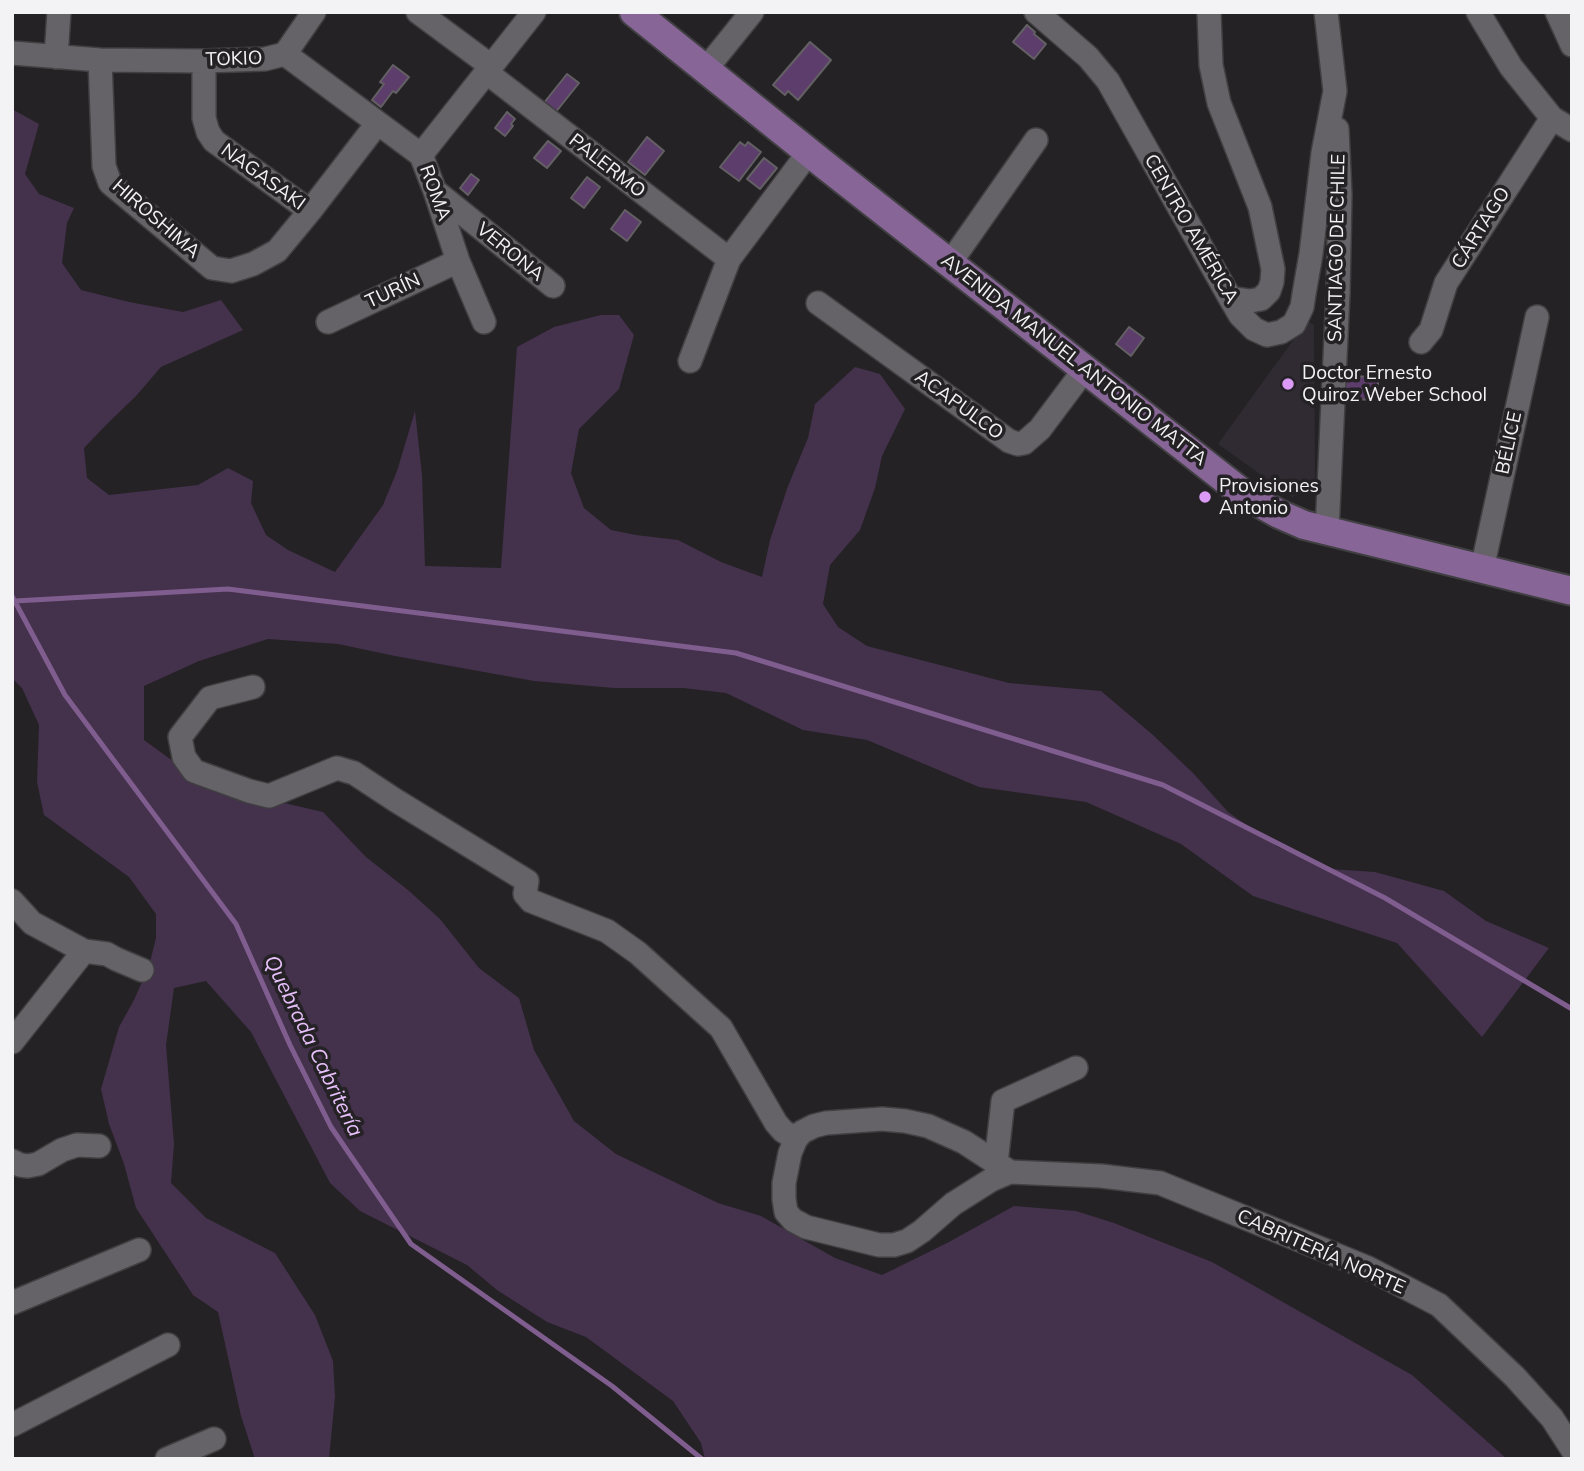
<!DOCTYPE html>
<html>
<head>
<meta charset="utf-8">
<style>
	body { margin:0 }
	#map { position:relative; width:1584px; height:1471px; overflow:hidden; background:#242225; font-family:Mulish,sans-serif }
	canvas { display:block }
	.frame { position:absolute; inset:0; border:14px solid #f3f2f4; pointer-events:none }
</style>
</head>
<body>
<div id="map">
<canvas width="1584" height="1471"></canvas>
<div class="frame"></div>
</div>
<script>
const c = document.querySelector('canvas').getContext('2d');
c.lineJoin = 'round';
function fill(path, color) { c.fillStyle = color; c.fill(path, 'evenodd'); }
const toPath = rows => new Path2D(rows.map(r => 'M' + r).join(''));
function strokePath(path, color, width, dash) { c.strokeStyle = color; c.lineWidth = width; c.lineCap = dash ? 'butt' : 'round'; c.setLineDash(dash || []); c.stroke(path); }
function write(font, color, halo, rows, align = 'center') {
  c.font = font + ' Mulish,sans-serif'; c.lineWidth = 7; c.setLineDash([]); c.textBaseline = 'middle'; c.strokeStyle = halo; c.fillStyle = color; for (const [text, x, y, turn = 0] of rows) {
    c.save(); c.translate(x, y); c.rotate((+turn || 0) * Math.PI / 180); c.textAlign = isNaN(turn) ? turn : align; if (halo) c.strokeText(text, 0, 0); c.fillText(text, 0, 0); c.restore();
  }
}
fill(toPath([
	[1307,321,1314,325,1315,490,1292,497,1218,444]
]), '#302b33');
fill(toPath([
	[12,109,39,124,25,174,39,194,74,208,67,223,62,263,81,290,129,302,183,312,221,300,243,330,161,367,136,396,107,424,84,448,87,478,109,495,198,485,228,468,253,481,251,503,266,535,288,550,335,572,383,505,397,471,415,411,422,475,425,566,501,568,517,347,554,327,601,315,619,315,634,335,619,389,579,429,571,473,584,508,611,530,636,535,678,540,721,562,762,577,770,540,788,486,808,438,815,404,855,367,880,374,905,409,882,456,875,488,860,530,830,565,823,604,838,627,867,646,1009,683,1101,691,1153,735,1193,773,1228,812,1278,847,1330,869,1375,872,1444,891,1486,921,1549,948,1482,1037,1397,943,1253,896,1181,844,1086,802,979,787,867,740,803,730,726,693,683,688,614,688,534,681,395,656,338,644,268,639,199,661,144,686,144,740,206,785,323,812,366,857,408,890,440,919,479,968,519,998,534,1050,574,1121,616,1154,718,1203,761,1216,835,1258,882,1275,947,1243,1014,1206,1076,1211,1114,1223,1212,1262,1412,1375,1507,1459,705,1459,701,1443,673,1401,586,1337,547,1322,497,1290,467,1265,360,1211,330,1183,251,1032,206,981,174,988,166,1045,174,1144,171,1183,206,1218,275,1253,315,1315,333,1361,335,1396,329,1459,255,1459,241,1416,218,1312,193,1295,136,1208,124,1164,109,1124,101,1089,119,1027,134,1000,149,966,156,938,156,914,129,877,44,815,37,782,39,725,22,688,12,678]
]), '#44314c');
strokePath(toPath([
	[12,596,65,695,236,924,290,1045,331,1127,411,1244,612,1386,702,1459],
	[15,601,228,589,736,653,1163,785,1385,898,1572,1009]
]), '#7f5d8e', 5);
const building = toPath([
	[1027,25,1035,32,1034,34,1046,44,1034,59,1013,42,1027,25],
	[810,42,831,60,798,100,788,91,785,95,773,85,810,42],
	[393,65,409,77,396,93,393,91,381,107,372,100,384,84,380,82,393,65],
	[567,74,579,83,555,113,543,104,567,74],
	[507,112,515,119,511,124,513,126,505,136,495,128,507,112],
	[647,137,664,151,645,175,628,162,647,137],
	[548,141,561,151,547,168,534,158,548,141],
	[740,142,745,146,748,142,761,152,739,181,720,167,740,142],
	[764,158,777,168,760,189,747,179,764,158],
	[471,174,479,180,468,195,460,188,471,174],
	[587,177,600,187,584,208,571,198,587,177],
	[625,210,641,222,627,241,611,229,625,210],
	[1129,327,1144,338,1131,356,1116,344,1129,327],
	[1346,376,1378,377,1378,400,1345,399,1346,376]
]);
fill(building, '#5d3d6b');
strokePath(building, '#636064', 2);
const minor = toPath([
	[418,12,491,66],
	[1036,12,1088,57,1108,81,1230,298,1240,315,1254,329,1267,335,1281,332,1294,324,1302,307,1304,294,1311,254,1323,153,1335,91,1326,12],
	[1209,12,1211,65,1219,103,1260,207,1273,269,1272,282,1269,291,1261,299,1250,301,1230,298],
	[1478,12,1511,67,1552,118,1572,130],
	[1557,12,1572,45],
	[12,53,100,60,204,61,265,59,285,54,421,155],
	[285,54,314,12],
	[56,57,59,12],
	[100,60,104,166,110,183,212,268,231,271,253,264,277,251,310,211,377,124],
	[204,61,204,118,208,132,214,141,310,211],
	[706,69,752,12],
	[486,72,729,259],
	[421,155,534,12],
	[421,155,435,191,458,261,484,322],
	[435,191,553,286],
	[950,263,1036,140],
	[818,303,1009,441,1018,444,1024,443,1040,429,1085,369],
	[328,322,458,261],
	[1421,342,1431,330,1446,283,1552,118],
	[690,361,729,259,809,152],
	[1327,531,1338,293,1340,195,1337,129],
	[1482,569,1537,317],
	[253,687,210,698,180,737,184,757,194,771,249,791,269,796,337,768,354,773,395,800,527,881,525,894,531,901,607,931,638,953,721,1028,776,1123,783,1131,796,1139],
	[12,901,32,923,84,951],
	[12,1042,84,951,107,954,116,959,142,970],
	[12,1161,20,1165,28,1166,38,1164,62,1150,77,1145,99,1146],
	[996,1163,1003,1101,1076,1068],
	[1010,1172,964,1142,928,1126,905,1121,882,1119,826,1123,814,1126,802,1132,796,1139,790,1153,784,1183,784,1199,786,1212,793,1220,806,1227,879,1245,894,1245,907,1241,922,1231,953,1204,991,1180,1010,1172,1101,1176,1160,1183,1368,1268,1439,1305,1515,1377,1552,1418,1572,1449],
	[12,1303,139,1250],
	[12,1425,168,1345],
	[167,1459,214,1439]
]);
const major = toPath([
	[634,12,826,166,1245,495,1279,514,1304,525,1572,591]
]);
strokePath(minor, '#403f41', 26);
strokePath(major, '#403f41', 32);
strokePath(minor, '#656367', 23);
strokePath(major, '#876597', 28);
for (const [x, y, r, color] of [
	[1288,384,7,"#da9af6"],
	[1205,497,7,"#da9af6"]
]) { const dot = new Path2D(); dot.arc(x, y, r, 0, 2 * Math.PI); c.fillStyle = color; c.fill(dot); strokePath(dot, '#242225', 2.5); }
write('19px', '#f3f2f4', '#242225', [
	["TOKIO",234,59,-2],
	["PALERMO",607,166,38],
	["NAGASAKI",263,177,36],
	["ROMA",435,193,70],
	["HIROSHIMA",156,219,41],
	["CÁRTAGO",1481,228,-58],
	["CENTRO AMÉRICA",1191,229,60],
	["SANTIAGO DE CHILE",1337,248,-89],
	["VERONA",510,252,39],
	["TURÍN",393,291,-25],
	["AVENIDA MANUEL ANTONIO MATTA",1074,360,38],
	["ACAPULCO",959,405,36],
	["BÉLICE",1509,443,-78],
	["CABRITERÍA NORTE",1321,1252,24]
]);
write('19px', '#f3f2f4', '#242225', [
	["Doctor Ernesto",1302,373],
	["Quiroz Weber School",1302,395],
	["Provisiones",1219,486],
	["Antonio",1219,508]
], 'left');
write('italic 21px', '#e8c0fb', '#242225', [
	["Quebrada Cabritería",313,1046,64]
]);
</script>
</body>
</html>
